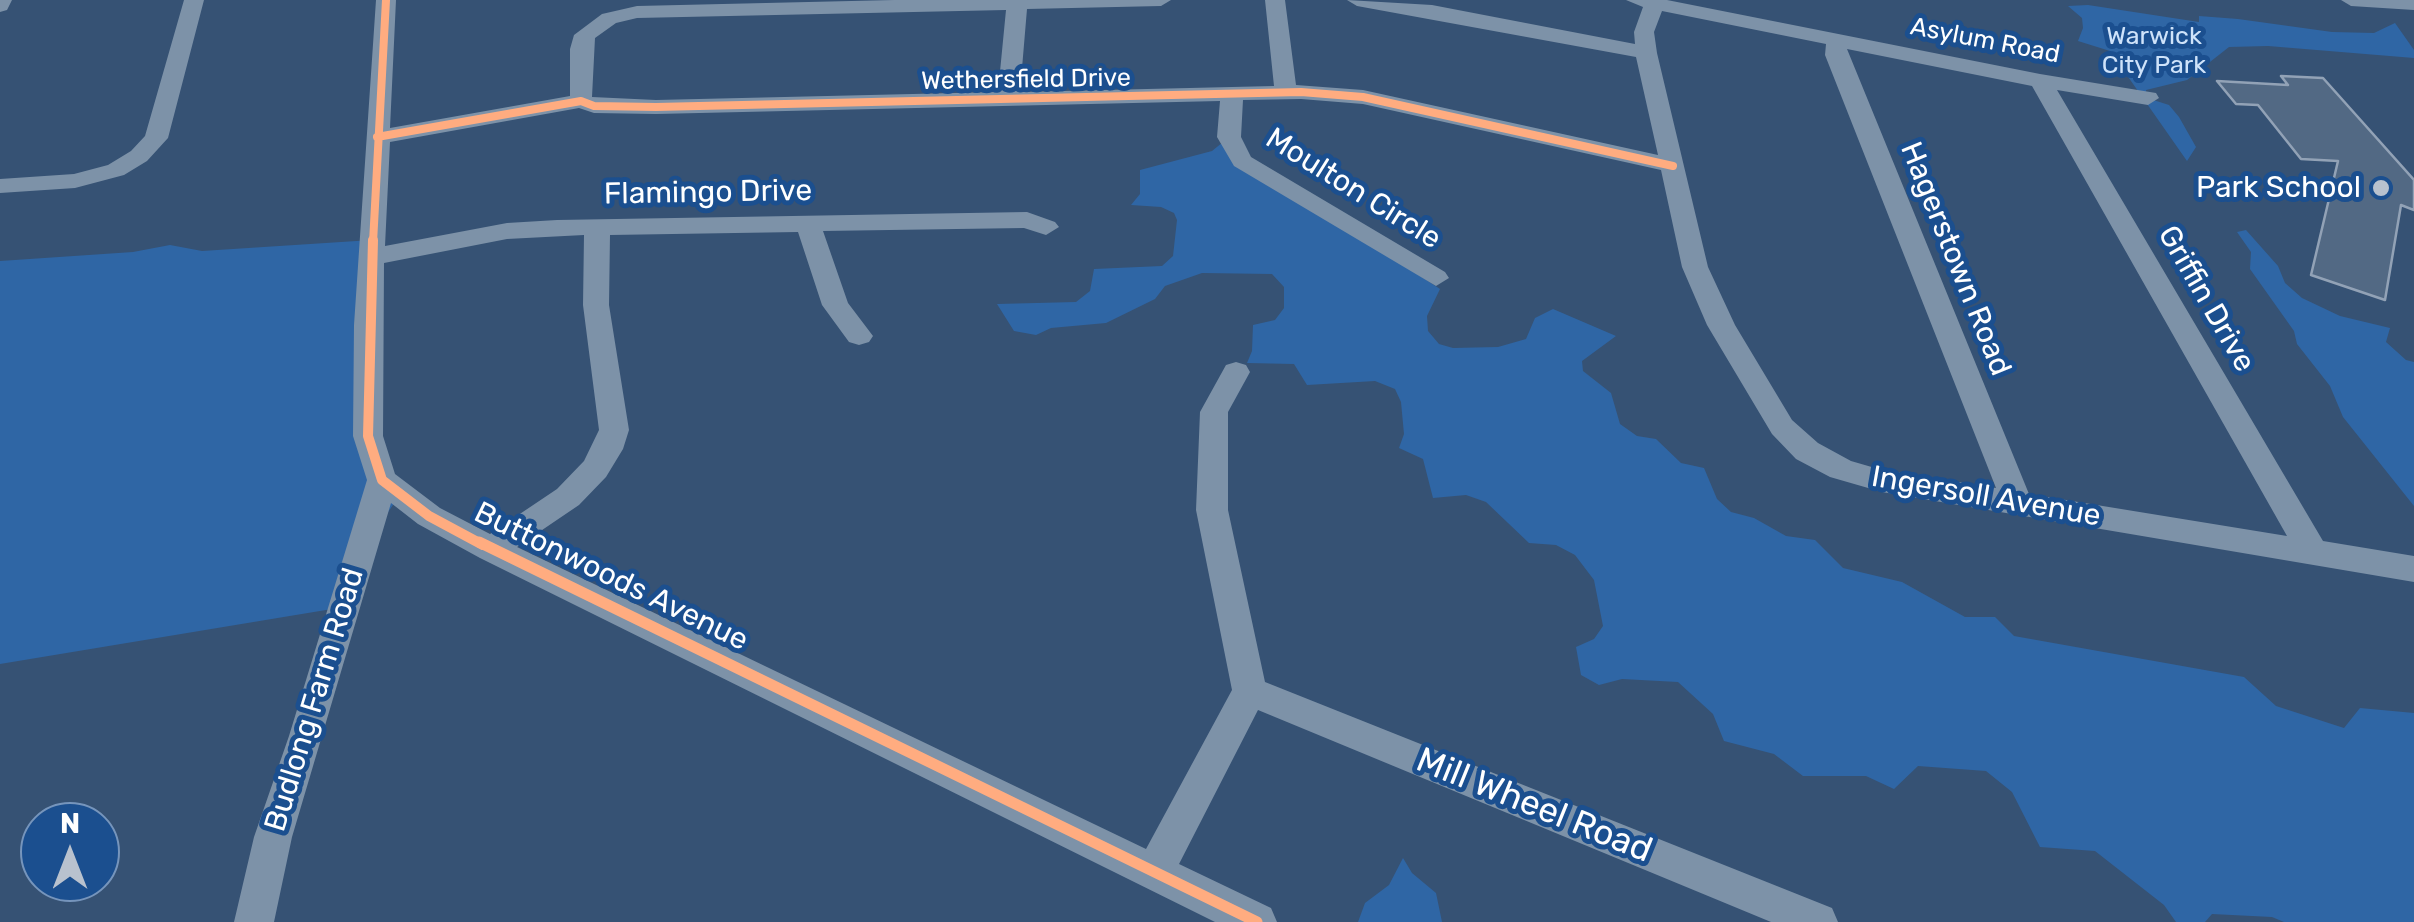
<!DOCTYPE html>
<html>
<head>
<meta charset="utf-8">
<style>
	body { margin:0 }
	#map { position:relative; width:2414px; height:922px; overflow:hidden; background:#365274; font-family:Rubik,sans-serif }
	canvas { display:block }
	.north { position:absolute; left:20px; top:802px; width:100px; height:100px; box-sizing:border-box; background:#1b4f8f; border:2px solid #7695bc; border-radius:50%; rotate:0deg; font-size:28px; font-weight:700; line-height:40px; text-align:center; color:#fff }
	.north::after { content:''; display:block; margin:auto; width:35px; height:45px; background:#b9c2ce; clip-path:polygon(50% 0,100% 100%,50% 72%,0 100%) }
</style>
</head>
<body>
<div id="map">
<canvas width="2414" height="922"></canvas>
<div class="north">N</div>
</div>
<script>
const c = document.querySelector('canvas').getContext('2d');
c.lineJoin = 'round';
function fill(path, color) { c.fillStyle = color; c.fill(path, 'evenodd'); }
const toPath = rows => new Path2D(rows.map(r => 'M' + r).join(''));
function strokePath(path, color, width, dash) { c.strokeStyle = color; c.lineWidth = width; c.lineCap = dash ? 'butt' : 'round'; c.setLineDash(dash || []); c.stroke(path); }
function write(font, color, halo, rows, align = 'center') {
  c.font = font + ' Rubik,sans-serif'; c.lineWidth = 10; c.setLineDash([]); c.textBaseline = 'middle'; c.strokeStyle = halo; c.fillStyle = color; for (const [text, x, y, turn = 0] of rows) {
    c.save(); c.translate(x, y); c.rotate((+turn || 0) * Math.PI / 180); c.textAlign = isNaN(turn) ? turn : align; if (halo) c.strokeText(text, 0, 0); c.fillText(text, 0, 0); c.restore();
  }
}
fill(toPath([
	[2088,5,2199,22,2199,16,2238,19,2332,32,2374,33,2395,23,2414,50,2414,58,2268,46,2229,47,2187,80,2146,90,2147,98,2169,105,2179,117,2196,147,2187,161,2110,51,2078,41,2083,28,2082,18,2068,6],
	[1228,138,1280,184,1440,289,1427,316,1428,331,1439,344,1453,348,1498,347,1526,339,1535,318,1553,309,1616,336,1582,361,1583,371,1611,393,1620,424,1637,436,1656,439,1681,463,1704,468,1717,499,1731,512,1754,518,1786,536,1815,540,1843,568,1902,582,1965,617,1995,617,2014,636,2244,677,2276,706,2344,728,2360,708,2414,713,2414,922,2284,922,2272,917,2212,914,2205,922,2176,922,2164,905,2095,851,2040,847,2012,792,1986,771,1918,766,1894,789,1866,776,1803,776,1774,754,1724,741,1713,714,1678,682,1622,679,1599,685,1581,675,1576,647,1594,639,1603,626,1594,580,1575,555,1556,545,1529,543,1486,502,1466,495,1433,498,1423,459,1399,448,1404,434,1401,402,1395,389,1375,381,1307,385,1294,364,1247,363,1252,351,1253,325,1275,320,1284,308,1284,287,1272,274,1202,273,1165,286,1155,299,1106,323,1051,328,1036,335,1014,331,997,304,1076,302,1090,291,1094,269,1162,266,1173,256,1177,220,1174,213,1161,207,1131,205,1140,194,1140,170,1212,151],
	[2246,230,2278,266,2285,283,2302,298,2340,316,2390,328,2386,342,2406,360,2414,362,2414,506,2343,417,2330,386,2297,344,2294,331,2250,269,2251,252,2237,232],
	[372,240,369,434,397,499,358,556,338,608,0,664,0,261,133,252,170,245,202,251],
	[1403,858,1412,873,1436,893,1442,922,1358,922,1365,903,1389,885]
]), '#2f66a5');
const building = toPath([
	[2281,76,2323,78,2414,180,2414,210,2401,205,2385,300,2311,275,2338,161,2301,159,2258,105,2236,104,2217,81,2288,85,2281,76]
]);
fill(building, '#526984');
strokePath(building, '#92a2b6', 2.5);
fill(toPath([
	[0,0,12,0,7,10,0,12,0,0],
	[184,0,204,0,168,138,147,161,124,175,75,188,0,193,0,179,74,174,108,165,131,151,145,136,184,0],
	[376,0,396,0,390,128,570,96,570,49,574,35,602,14,637,6,894,0,1171,0,1161,6,1027,9,1020,92,1274,86,1265,0,1285,0,1296,85,1363,90,1658,155,1636,57,1357,6,1347,0,1432,5,1635,44,1634,32,1643,7,1626,0,1667,0,2040,74,2156,93,2159,98,2148,105,2057,90,2323,541,2414,556,2414,582,1882,492,1830,477,1796,459,1772,434,1707,325,1682,267,1661,170,1363,104,1301,99,1243,100,1241,137,1251,157,1445,272,1449,278,1436,286,1234,166,1217,137,1220,101,656,114,594,113,579,108,390,142,385,246,507,223,557,220,1027,212,1055,222,1059,227,1046,235,1024,228,823,231,848,303,873,336,869,342,859,345,849,342,822,305,798,232,610,235,609,305,629,430,623,449,606,477,579,505,517,547,1146,849,1232,690,1196,510,1200,412,1226,365,1236,362,1246,365,1250,372,1228,412,1228,510,1265,682,1832,908,1838,922,1771,922,1258,710,1179,864,1271,908,1277,922,1215,922,480,558,418,524,391,503,292,837,274,922,234,922,254,837,289,736,367,480,353,436,354,325,376,0],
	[1006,10,998,92,656,100,592,97,595,38,616,23,637,18,1006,10],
	[1662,11,1826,44,1825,55,1996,488,1882,470,1851,461,1818,443,1792,420,1735,325,1708,267,1657,53,1654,32,1662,11],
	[1847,49,2032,86,2287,536,2029,494,1847,49],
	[584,235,583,305,599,430,584,461,557,489,490,534,440,508,395,474,383,436,384,263,507,239,584,235],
	[2341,0,2414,0,2414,10,2351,6,2341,0]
]), '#7d92a8');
strokePath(toPath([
	[377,137,581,101,594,106,656,107,1301,92,1363,97,1673,166],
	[373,243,386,0]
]), '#ffac80', 8);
strokePath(toPath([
	[373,240,368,436,382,480,429,516,483,545]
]), '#ffac80', 10);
strokePath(toPath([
	[479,542,1257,922]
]), '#ffac80', 11);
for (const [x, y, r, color] of [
	[2381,188,10,"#b9c2ce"]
]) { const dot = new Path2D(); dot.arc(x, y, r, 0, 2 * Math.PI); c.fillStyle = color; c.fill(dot); strokePath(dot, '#1b4f8f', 4); }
write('25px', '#cfe3fa', '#1b4f8f', [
	["Warwick",2154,37],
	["City Park",2154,66]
]);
write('25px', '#fff', '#1b4f8f', [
	["Asylum Road",1985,41,11],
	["Wethersfield Drive",1026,80,-1]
]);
write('30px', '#fff', '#1b4f8f', [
	["Park School",2361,188]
], 'right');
write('30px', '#fff', '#1b4f8f', [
	["Moulton Circle",1353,189,32],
	["Flamingo Drive",708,193,-1],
	["Hagerstown Road",1955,259,68],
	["Griffin Drive",2206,299,60],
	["Ingersoll Avenue",1986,497,10],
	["Buttonwoods Avenue",611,577,26],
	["Budlong Farm Road",315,700,-73]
]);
write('35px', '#fff', '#1b4f8f', [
	["Mill Wheel Road",1534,806,22]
]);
</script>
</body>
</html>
